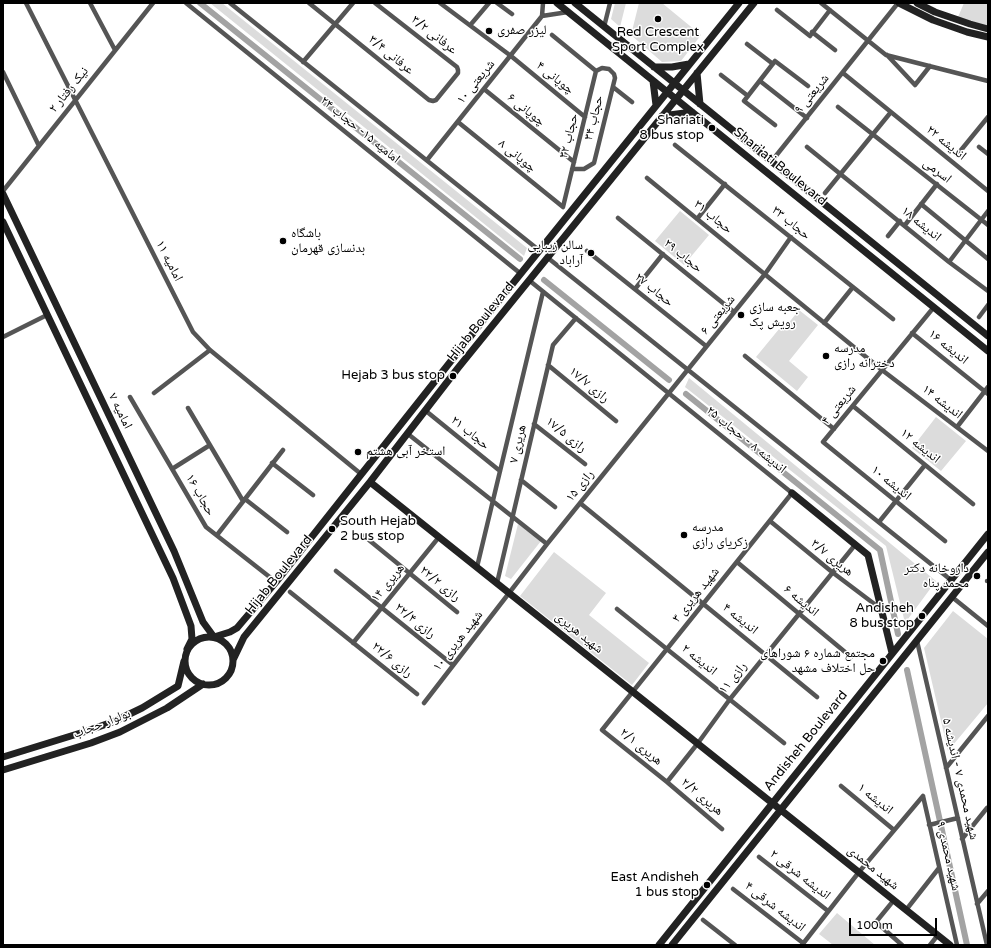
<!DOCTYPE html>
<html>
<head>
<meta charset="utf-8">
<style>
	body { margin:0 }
	#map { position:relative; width:991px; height:948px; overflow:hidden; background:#fff; font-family:"Varela Round",sans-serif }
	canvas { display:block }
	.frame { position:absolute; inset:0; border:4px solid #000; pointer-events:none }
	.scale { position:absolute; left:849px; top:918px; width:88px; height:18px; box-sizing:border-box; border:2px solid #000; border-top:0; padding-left:5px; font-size:12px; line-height:14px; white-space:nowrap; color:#000; -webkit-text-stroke:3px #fff; paint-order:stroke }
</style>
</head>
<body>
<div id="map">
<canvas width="991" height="948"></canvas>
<div class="frame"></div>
<div class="scale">100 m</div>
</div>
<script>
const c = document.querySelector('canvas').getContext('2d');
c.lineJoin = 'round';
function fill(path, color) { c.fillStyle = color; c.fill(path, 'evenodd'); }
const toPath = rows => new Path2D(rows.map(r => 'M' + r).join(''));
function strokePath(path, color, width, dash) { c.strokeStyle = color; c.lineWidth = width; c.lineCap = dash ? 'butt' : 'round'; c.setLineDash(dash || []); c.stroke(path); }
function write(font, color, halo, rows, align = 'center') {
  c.font = font + ' "Varela Round","Noto Naskh Arabic",sans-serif'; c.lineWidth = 3; c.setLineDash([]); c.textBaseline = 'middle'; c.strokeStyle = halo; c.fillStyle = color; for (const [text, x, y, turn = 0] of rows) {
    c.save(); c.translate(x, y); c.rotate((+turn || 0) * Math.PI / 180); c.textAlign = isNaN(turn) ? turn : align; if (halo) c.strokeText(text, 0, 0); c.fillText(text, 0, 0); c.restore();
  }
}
fill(toPath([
	[210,3,222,3,527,248,524,256],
	[615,3,626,3,620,27,611,19],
	[639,3,662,3,701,35,681,61,662,62,631,35],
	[964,3,988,3,988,26,958,17],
	[680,211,709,235,684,265,655,241],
	[799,310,818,325,789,361,808,377,797,391,756,357,784,323,787,325],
	[689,378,936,581,905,623,886,546,685,387],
	[936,417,966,441,941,471,912,448],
	[518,524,541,541,511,579,505,576],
	[554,552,606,593,589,615,649,663,632,685,520,596],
	[953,611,988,639,988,703,948,751,924,648],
	[837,913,875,945,833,945,819,934]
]), '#dcdcdc');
strokePath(toPath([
	[200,3,520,259],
	[544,280,669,380],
	[686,394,880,550,898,634],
	[907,670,967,945]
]), '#a3a3a3', 6);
strokePath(toPath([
	[26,3,193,332,210,350,361,474],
	[90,3,115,50],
	[186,3,521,274],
	[230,3,540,251],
	[309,3,429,100,433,101,436,100,458,73,458,70,457,67,375,3],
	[440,3,511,56,585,117],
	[497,3,512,14],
	[821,3,886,55,988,81],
	[777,10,810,36,830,10],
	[542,16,568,12],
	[542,16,543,3],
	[472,23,489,3],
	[604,27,610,3],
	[812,32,835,50],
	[552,35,596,71],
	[747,44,773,64],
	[887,55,915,85,930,66],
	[303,62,353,3],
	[3,72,39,146],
	[843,73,988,191],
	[721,75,748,96],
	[760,81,807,118],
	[613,87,632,102],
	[484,89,574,162],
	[838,107,988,225],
	[458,122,563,207,596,71],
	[775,125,744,101,775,61,808,86],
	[675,145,893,319],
	[807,147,949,262,988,291],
	[979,147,988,154],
	[957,155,988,117],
	[427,160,542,16],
	[771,162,898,3],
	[572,169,584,169,594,163,615,78,614,74,609,69,602,68,596,71],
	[647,178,882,370,988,451],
	[3,191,153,3],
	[825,193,891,112],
	[921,204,988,259],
	[618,218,734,312],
	[697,219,725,184],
	[905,225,937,184],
	[888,236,900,221],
	[587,251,706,346],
	[548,258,951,580],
	[949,262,988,211],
	[530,281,792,493,602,730,667,782,722,829],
	[635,289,663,254],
	[934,307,823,442,945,541],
	[979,317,988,305],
	[824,323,853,287],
	[912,333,988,394],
	[3,337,47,315],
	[745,356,834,429],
	[548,365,616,421],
	[154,393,210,350],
	[130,397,206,527,276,582],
	[853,406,973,504],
	[188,408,243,501],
	[426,411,500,471],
	[534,424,585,464],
	[957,427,988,387],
	[408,434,547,544],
	[272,463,313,495],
	[172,469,210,445],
	[521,480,555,507],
	[245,499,287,532],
	[580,503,817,697],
	[770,521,832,572,881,609],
	[879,522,925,465],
	[217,535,283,450],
	[364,536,457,612],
	[737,562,851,657],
	[477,567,543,292],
	[336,571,453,665],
	[987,581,988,581],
	[497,583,553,345,576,318],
	[290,592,417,694],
	[952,597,988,626],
	[617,609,784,743],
	[917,641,987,945],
	[353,643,439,537],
	[424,703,547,544,765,274,791,237],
	[946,768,988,716],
	[667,782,698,743,730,699,855,545],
	[841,786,894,830],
	[923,796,957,945],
	[929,825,958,818],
	[962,839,987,808],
	[759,857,828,911],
	[733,889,803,943],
	[894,900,876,922,902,945],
	[977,904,988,891],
	[906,910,939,868],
	[703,920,735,945],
	[802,945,859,872,923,796],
	[930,945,938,935]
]), '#555', 4.5);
strokePath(toPath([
	[557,3,988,351],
	[575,3,988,336],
	[899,3,933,20,967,32,988,37],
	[917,3,935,12,970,24,988,29],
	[654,67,672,67,689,64],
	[697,73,700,104],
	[653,81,656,105],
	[662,116,692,112],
	[3,194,174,551,203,622,214,637],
	[3,222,173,578,191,626,192,639,187,649],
	[370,482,950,945],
	[792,493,868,555,892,653],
	'185 661a24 24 0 1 1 48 0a24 24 0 1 1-48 0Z',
	[214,637,230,632,237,628,276,582,489,313,739,3],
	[233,660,244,637,370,482,458,368,754,3],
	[3,757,87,731,115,721,142,708,178,686,184,661],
	[3,770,91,743,120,732,167,708,203,684],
	[659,945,988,534],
	[672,945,988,552]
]), '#222', 7);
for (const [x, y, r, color] of [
	[658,19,4,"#000"],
	[489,31,4,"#000"],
	[712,128,4,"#000"],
	[283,241,4,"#000"],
	[591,253,4,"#000"],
	[741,315,4,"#000"],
	[826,356,4,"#000"],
	[453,376,4,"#000"],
	[358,452,4,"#000"],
	[332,529,4,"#000"],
	[684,535,4,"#000"],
	[977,576,4,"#000"],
	[922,616,4,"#000"],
	[883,661,4,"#000"],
	[707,885,4,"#000"]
]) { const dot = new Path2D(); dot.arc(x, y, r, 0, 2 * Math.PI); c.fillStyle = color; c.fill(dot); strokePath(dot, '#fff', 1.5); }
write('13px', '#000', '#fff', [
	["لیزر صفری",497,31],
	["Red Crescent",658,33,"center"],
	["Sport Complex",658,48,"center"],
	["Shariati",704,121,"right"],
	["8 bus stop",704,136,"right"],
	["باشگاه",291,234],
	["بدنسازی قهرمان",291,249],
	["سالن زیبایی",583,246,"right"],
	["آراباد",583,261,"right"],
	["جعبه سازی",749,308],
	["رویش پک",749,323],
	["مدرسه",834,349],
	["دخترانه رازی",834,364],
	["Hejab 3 bus stop",445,376,"right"],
	["استخر آبی هشتم",366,452],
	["South Hejab",340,522],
	["2 bus stop",340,537],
	["مدرسه",692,528],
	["زکریای رازی",692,543],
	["داروخانه دکتر",969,569,"right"],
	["محمد پناه",969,584,"right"],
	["Andisheh",914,609,"right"],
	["8 bus stop",914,624,"right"],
	["مجتمع شماره ۶ شوراهای",875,654,"right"],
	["حل اختلاف مشهد",875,669,"right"],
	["East Andisheh",699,878,"right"],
	["1 bus stop",699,893,"right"]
], 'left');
write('13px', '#000', '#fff', [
	["عرفانی ۳/۲",434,35,38],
	["عرفانی ۳/۴",391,55,39],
	["چوپانی ۴",555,78,39],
	["شریعتی ۱۰",476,82,-51],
	["نیک رفتار ۲",69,90,-51],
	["شریعتی ۹",812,94,-51],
	["چوپانی ۶",526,110,39],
	["حجاب ۳۴",594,118,-76],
	["امامیه ۱۵- حجاب ۲۴",360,130,39],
	["حجاب ۳۲",569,136,-76],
	["اندیشه ۲۲",946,143,39],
	["چوپانی ۸",517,156,39],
	["Shari'ati Boulevard",780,167,39],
	["اسرمی",937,171,38],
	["حجاب ۳۱",713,217,39],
	["حجاب ۳۳",791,223,39],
	["اندیشه ۱۸",921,224,39],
	["حجاب ۲۹",683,256,39],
	["امامیه ۱۱",169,261,63],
	["حجاب ۲۷",654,290,39],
	["شریعتی ۶",718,315,-51],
	["Hijab Boulevard",481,322,-51],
	["اندیشه ۱۶",948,347,39],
	["رازی ۱۷/۷",589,385,40],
	["اندیشه ۱۴",942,402,38],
	["شریعتی ۴",839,405,-51],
	["امامیه ۷",120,411,64],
	["حجاب ۲۱",470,433,39],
	["رازی ۱۷/۵",566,435,39],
	["اندیشه ۸ - حجاب ۲۵",746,440,39],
	["هریری ۷",518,444,-77],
	["اندیشه ۱۲",920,446,39],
	["اندیشه ۱۰",891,483,39],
	["رازی ۱۵",580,486,-51],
	["حجاب ۱۶",200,495,60],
	["هریری ۳/۷",832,558,39],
	["Hijab Boulevard",279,575,-51],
	["هریری ۱۴",388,583,-51],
	["رازی ۲۲/۲",440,584,39],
	["شهید هریری ۳",696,595,-51],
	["اندیشه ۶",801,601,40],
	["اندیشه ۴",740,619,39],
	["رازی ۲۲/۴",415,621,39],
	["شهید هریری",579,633,39],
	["شهید هریری ۱۰",458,641,-52],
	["رازی ۲۲/۶",392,660,39],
	["اندیشه ۲",699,660,39],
	["رازی ۱۱",733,678,-51],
	["بولوار حجاب",102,724,-21],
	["Andisheh Boulevard",806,741,-51],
	["هریری ۲/۱",641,747,39],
	["شهید محمدی ۷ - اندیشه ۵",960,779,77],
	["هریری ۲/۲",702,797,40],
	["اندیشه ۱",875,799,39],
	["شهید محمدی ۹",948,856,77],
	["شهید محمدی",873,868,39],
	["اندیشه شرقی ۲",800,875,38],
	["اندیشه شرقی ۴",775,907,38]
]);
</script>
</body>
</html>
